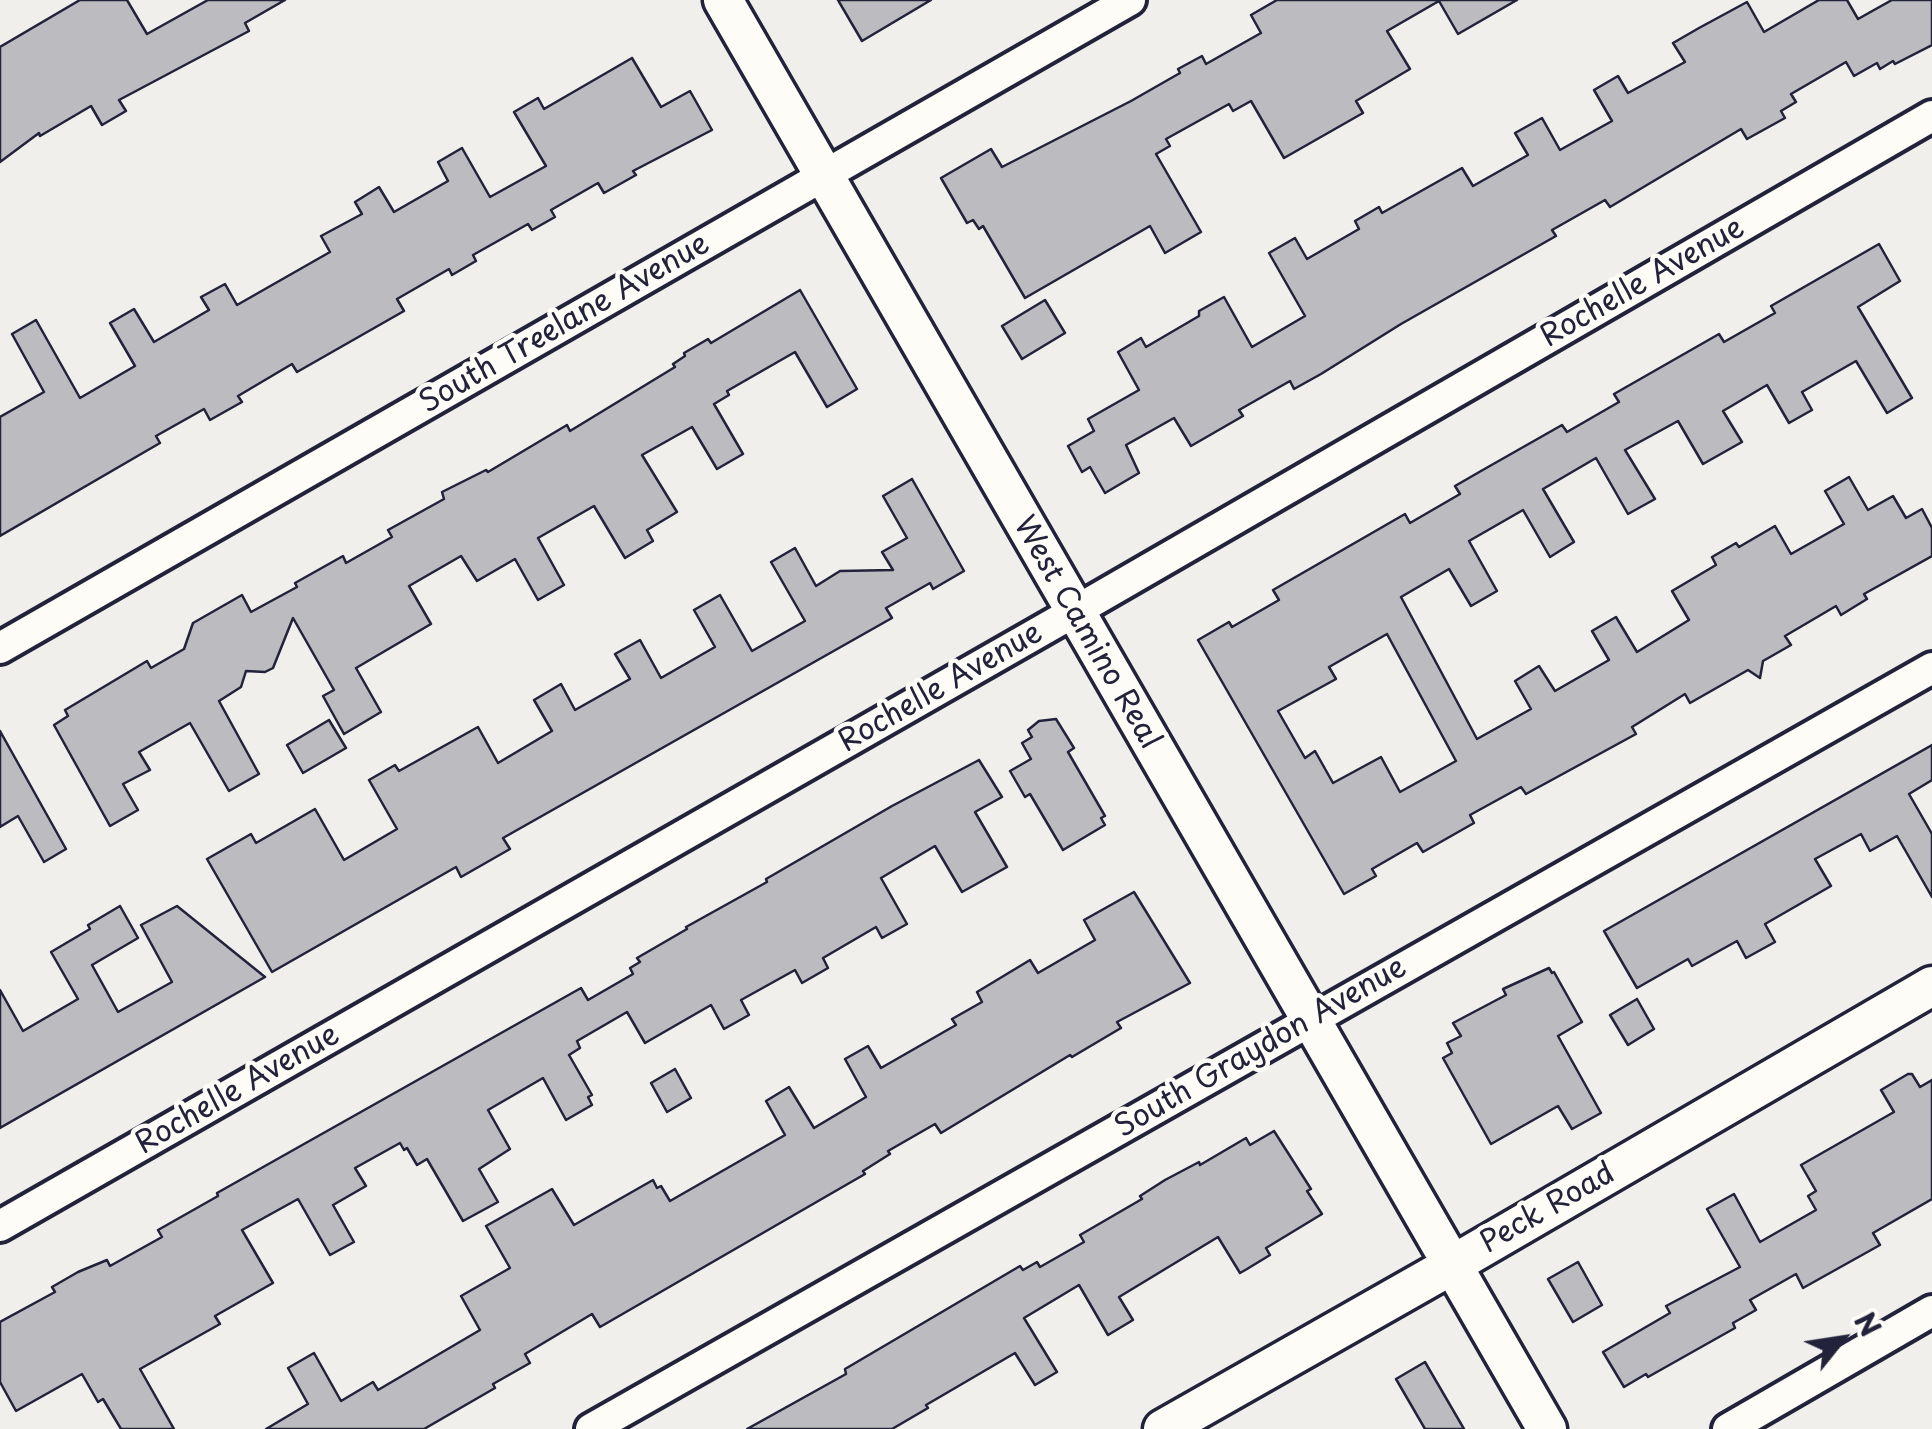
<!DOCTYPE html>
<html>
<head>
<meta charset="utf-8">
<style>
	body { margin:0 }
	#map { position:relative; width:1932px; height:1429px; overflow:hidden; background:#f0efec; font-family:"Playpen Sans",sans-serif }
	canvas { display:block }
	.north { position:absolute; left:1792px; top:1289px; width:100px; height:100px; -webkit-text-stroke:8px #fdfcf7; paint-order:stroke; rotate:60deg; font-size:28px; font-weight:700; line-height:40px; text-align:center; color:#22223b }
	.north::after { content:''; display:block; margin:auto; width:35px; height:45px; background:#22223b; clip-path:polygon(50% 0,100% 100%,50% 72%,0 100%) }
</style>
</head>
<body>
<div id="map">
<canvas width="1932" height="1429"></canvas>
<div class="north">N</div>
</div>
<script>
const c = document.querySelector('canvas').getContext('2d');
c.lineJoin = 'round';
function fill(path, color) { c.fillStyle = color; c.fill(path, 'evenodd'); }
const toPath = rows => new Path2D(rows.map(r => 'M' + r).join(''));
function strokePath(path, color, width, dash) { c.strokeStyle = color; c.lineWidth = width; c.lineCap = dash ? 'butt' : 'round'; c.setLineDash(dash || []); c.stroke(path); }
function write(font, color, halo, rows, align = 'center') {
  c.font = font + ' "Playpen Sans",sans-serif'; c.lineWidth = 9; c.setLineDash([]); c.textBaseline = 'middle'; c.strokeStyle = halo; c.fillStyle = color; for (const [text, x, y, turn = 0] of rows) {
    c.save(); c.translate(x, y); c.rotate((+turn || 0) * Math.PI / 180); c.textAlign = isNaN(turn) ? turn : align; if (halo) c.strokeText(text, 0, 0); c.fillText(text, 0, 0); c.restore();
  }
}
const building = toPath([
	[80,0,127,0,147,34,208,0,285,0,245,23,249,31,119,100,126,111,102,125,91,106,40,136,39,133,0,162,0,47,80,0],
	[838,0,931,0,862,41,838,0],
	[1277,0,1517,0,1458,34,1439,1,1387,31,1410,69,1356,101,1363,113,1284,158,1251,101,1233,111,1229,104,1166,139,1170,146,1156,154,1201,232,1165,253,1150,226,1025,298,983,226,979,229,973,220,967,223,941,178,991,149,1002,167,1131,101,1180,73,1178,69,1202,56,1206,64,1261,33,1251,15,1277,0],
	[1819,0,1847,0,1858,19,1892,0,1932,0,1932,45,1895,64,1893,61,1880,69,1877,63,1854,76,1846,62,1791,94,1796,102,1781,111,1785,118,1747,139,1741,129,1610,207,1605,200,1552,230,1556,236,1401,324,1321,374,1294,389,1290,381,1239,410,1243,416,1191,446,1174,418,1126,445,1139,473,1105,493,1090,467,1082,472,1068,446,1094,431,1088,419,1139,390,1118,352,1141,338,1146,347,1199,316,1199,311,1224,297,1252,347,1305,316,1269,253,1295,238,1307,259,1359,229,1355,221,1379,207,1382,213,1462,168,1473,186,1528,155,1515,133,1542,118,1560,150,1612,121,1594,90,1618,76,1628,93,1685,62,1673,43,1699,28,1747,2,1764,32,1819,0],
	[632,58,661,107,690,91,712,130,633,171,636,175,604,193,598,183,551,210,555,217,532,230,528,224,473,255,476,261,452,275,449,269,397,299,404,311,297,372,292,364,238,396,242,402,210,420,204,409,156,436,160,443,0,536,0,417,44,392,12,334,36,320,80,398,135,366,110,323,134,309,154,342,209,310,201,297,225,284,237,305,330,252,321,236,362,214,355,202,379,187,394,212,448,181,438,162,462,148,490,197,546,166,514,112,538,98,544,109,632,58],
	[1879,244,1900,281,1858,307,1912,398,1887,413,1856,361,1802,392,1812,410,1789,423,1767,385,1723,411,1742,442,1703,464,1678,421,1625,450,1655,499,1628,514,1596,458,1543,489,1574,542,1550,557,1523,510,1469,541,1497,591,1471,606,1449,569,1401,597,1477,739,1531,709,1515,681,1539,666,1555,691,1609,660,1592,631,1616,617,1637,652,1689,620,1672,591,1716,565,1712,557,1736,543,1739,547,1775,526,1791,554,1844,524,1825,491,1849,477,1868,510,1893,496,1906,518,1922,509,1932,528,1932,556,1864,594,1867,599,1841,615,1836,606,1785,636,1791,645,1763,661,1760,678,1748,670,1690,703,1685,694,1632,727,1636,734,1526,794,1521,787,1470,815,1474,823,1423,852,1417,843,1372,869,1376,876,1344,894,1198,640,1229,622,1232,627,1279,600,1273,590,1405,514,1410,523,1460,494,1455,486,1481,471,1562,425,1567,432,1619,402,1614,394,1719,334,1724,342,1775,313,1771,306,1879,244],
	[1387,634,1456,761,1400,792,1381,757,1333,783,1315,751,1305,758,1278,711,1336,679,1329,667,1387,634],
	[800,290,857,389,827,407,795,352,727,391,729,395,714,404,743,454,717,469,692,427,642,455,677,512,647,530,653,541,625,558,594,506,538,538,564,585,538,600,515,559,477,581,461,556,409,586,431,624,356,668,381,712,344,734,323,696,334,690,293,618,273,668,265,672,246,671,241,687,219,701,259,774,229,791,190,723,139,752,150,770,123,784,138,810,110,826,54,725,68,716,65,710,147,661,151,668,184,649,193,623,242,595,251,612,297,587,295,583,343,556,346,563,392,537,388,530,444,499,442,492,486,470,488,472,567,425,570,431,675,367,673,364,685,356,684,353,708,339,711,343,800,290],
	[1045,300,1065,333,1022,359,1002,326,1045,300],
	[912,479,964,571,933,589,930,583,886,608,892,618,503,838,510,849,461,877,456,867,272,972,207,859,251,834,256,843,315,809,344,860,397,829,369,780,395,765,399,771,478,727,498,763,552,731,534,700,561,684,575,710,630,679,615,654,640,640,661,678,715,647,694,610,720,595,752,651,805,621,771,562,795,548,816,586,840,571,893,570,882,552,907,538,883,496,912,479],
	[1056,719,1074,748,1068,752,1105,816,1101,818,1105,825,1063,850,1030,794,1025,797,1010,771,1031,759,1022,743,1032,737,1028,730,1039,721,1056,719],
	[329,720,346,748,303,773,287,745,329,720],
	[0,731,66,849,44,862,18,816,0,827,0,731],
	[1932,745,1932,780,1909,794,1932,834,1932,897,1897,836,1870,851,1861,834,1815,859,1831,886,1765,924,1775,942,1746,958,1737,941,1692,966,1688,959,1637,988,1604,931,1932,745],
	[979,760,1002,797,975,812,1007,867,962,892,935,846,881,878,907,924,882,938,876,927,823,958,828,968,802,983,795,970,741,1000,749,1015,724,1029,711,1005,645,1043,627,1012,577,1041,580,1048,569,1055,592,1095,588,1097,592,1105,566,1120,543,1078,488,1110,510,1149,479,1169,498,1202,463,1221,427,1159,417,1165,407,1148,404,1150,400,1143,355,1168,366,1186,333,1205,354,1242,330,1255,298,1199,242,1230,273,1283,215,1316,220,1324,140,1369,174,1429,121,1429,103,1399,98,1402,82,1374,16,1411,0,1382,0,1322,55,1292,52,1287,78,1272,107,1260,110,1266,162,1237,158,1230,218,1196,217,1193,581,988,588,1000,633,974,630,968,640,962,637,958,687,929,686,927,767,882,766,879,892,806,979,760],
	[1134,892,1190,983,1117,1022,1121,1028,1072,1057,1070,1055,941,1133,935,1124,888,1151,890,1154,863,1171,865,1174,600,1327,592,1314,525,1354,530,1363,493,1384,495,1388,424,1429,266,1429,308,1404,288,1368,314,1353,341,1401,373,1382,378,1390,480,1330,461,1296,510,1268,486,1226,552,1189,574,1225,653,1180,657,1188,661,1186,670,1201,785,1135,766,1101,789,1087,814,1128,866,1097,845,1059,868,1046,881,1068,956,1025,952,1019,982,1002,977,992,1030,960,1038,973,1095,940,1084,920,1134,892],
	[120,906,138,938,92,965,118,1012,172,982,141,925,177,906,265,977,0,1128,0,990,23,1031,78,999,51,952,90,929,88,925,120,906],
	[1549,968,1552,973,1554,972,1582,1022,1558,1036,1601,1113,1572,1129,1558,1106,1491,1144,1443,1058,1452,1053,1447,1043,1461,1036,1453,1023,1506,995,1503,989,1549,968],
	[1637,999,1654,1029,1628,1045,1610,1015,1637,999],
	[675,1069,691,1098,667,1112,651,1083,675,1069],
	[1908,1074,1912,1074,1920,1087,1932,1080,1932,1199,1873,1233,1880,1245,1803,1288,1796,1274,1750,1300,1756,1310,1733,1323,1735,1328,1648,1377,1646,1374,1624,1387,1603,1352,1670,1313,1666,1306,1740,1267,1707,1209,1734,1194,1760,1242,1816,1210,1808,1196,1816,1191,1801,1165,1894,1112,1881,1090,1908,1074],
	[1274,1131,1311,1189,1307,1191,1322,1214,1266,1248,1270,1255,1247,1269,1240,1273,1218,1237,1119,1297,1133,1320,1108,1335,1079,1285,1024,1318,1057,1372,1035,1385,1015,1353,926,1405,928,1408,892,1429,747,1429,846,1374,845,1369,1020,1266,1023,1270,1037,1262,1040,1267,1084,1242,1080,1235,1142,1199,1140,1196,1165,1180,1199,1162,1200,1165,1246,1138,1250,1145,1274,1131],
	[1578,1262,1602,1305,1573,1322,1548,1279,1578,1262],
	[1425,1362,1464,1429,1425,1429,1396,1379,1425,1362]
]);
fill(building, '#bcbcc0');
strokePath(building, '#22223b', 2.5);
const minor = toPath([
	[0,648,1130,0],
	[0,1226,1074,612,1932,116],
	[591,1429,1932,668],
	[1728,1429,1932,1311]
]);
const tertiary = toPath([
	[723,0,1547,1429],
	[1163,1429,1452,1265,1932,986]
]);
strokePath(minor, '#22223b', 38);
strokePath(tertiary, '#22223b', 45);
strokePath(minor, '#fdfcf7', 30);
strokePath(tertiary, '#fdfcf7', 38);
write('30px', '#22223b', '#fdfcf7', [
	["Rochelle Avenue",1643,283,-30],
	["South Treelane Avenue",565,324,-30],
	["West Camino Real",1086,633,60],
	["Rochelle Avenue",941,688,-30],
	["South Graydon Avenue",1261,1048,-30],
	["Rochelle Avenue",238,1090,-30],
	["Peck Road",1548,1209,-30]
]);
</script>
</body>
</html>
